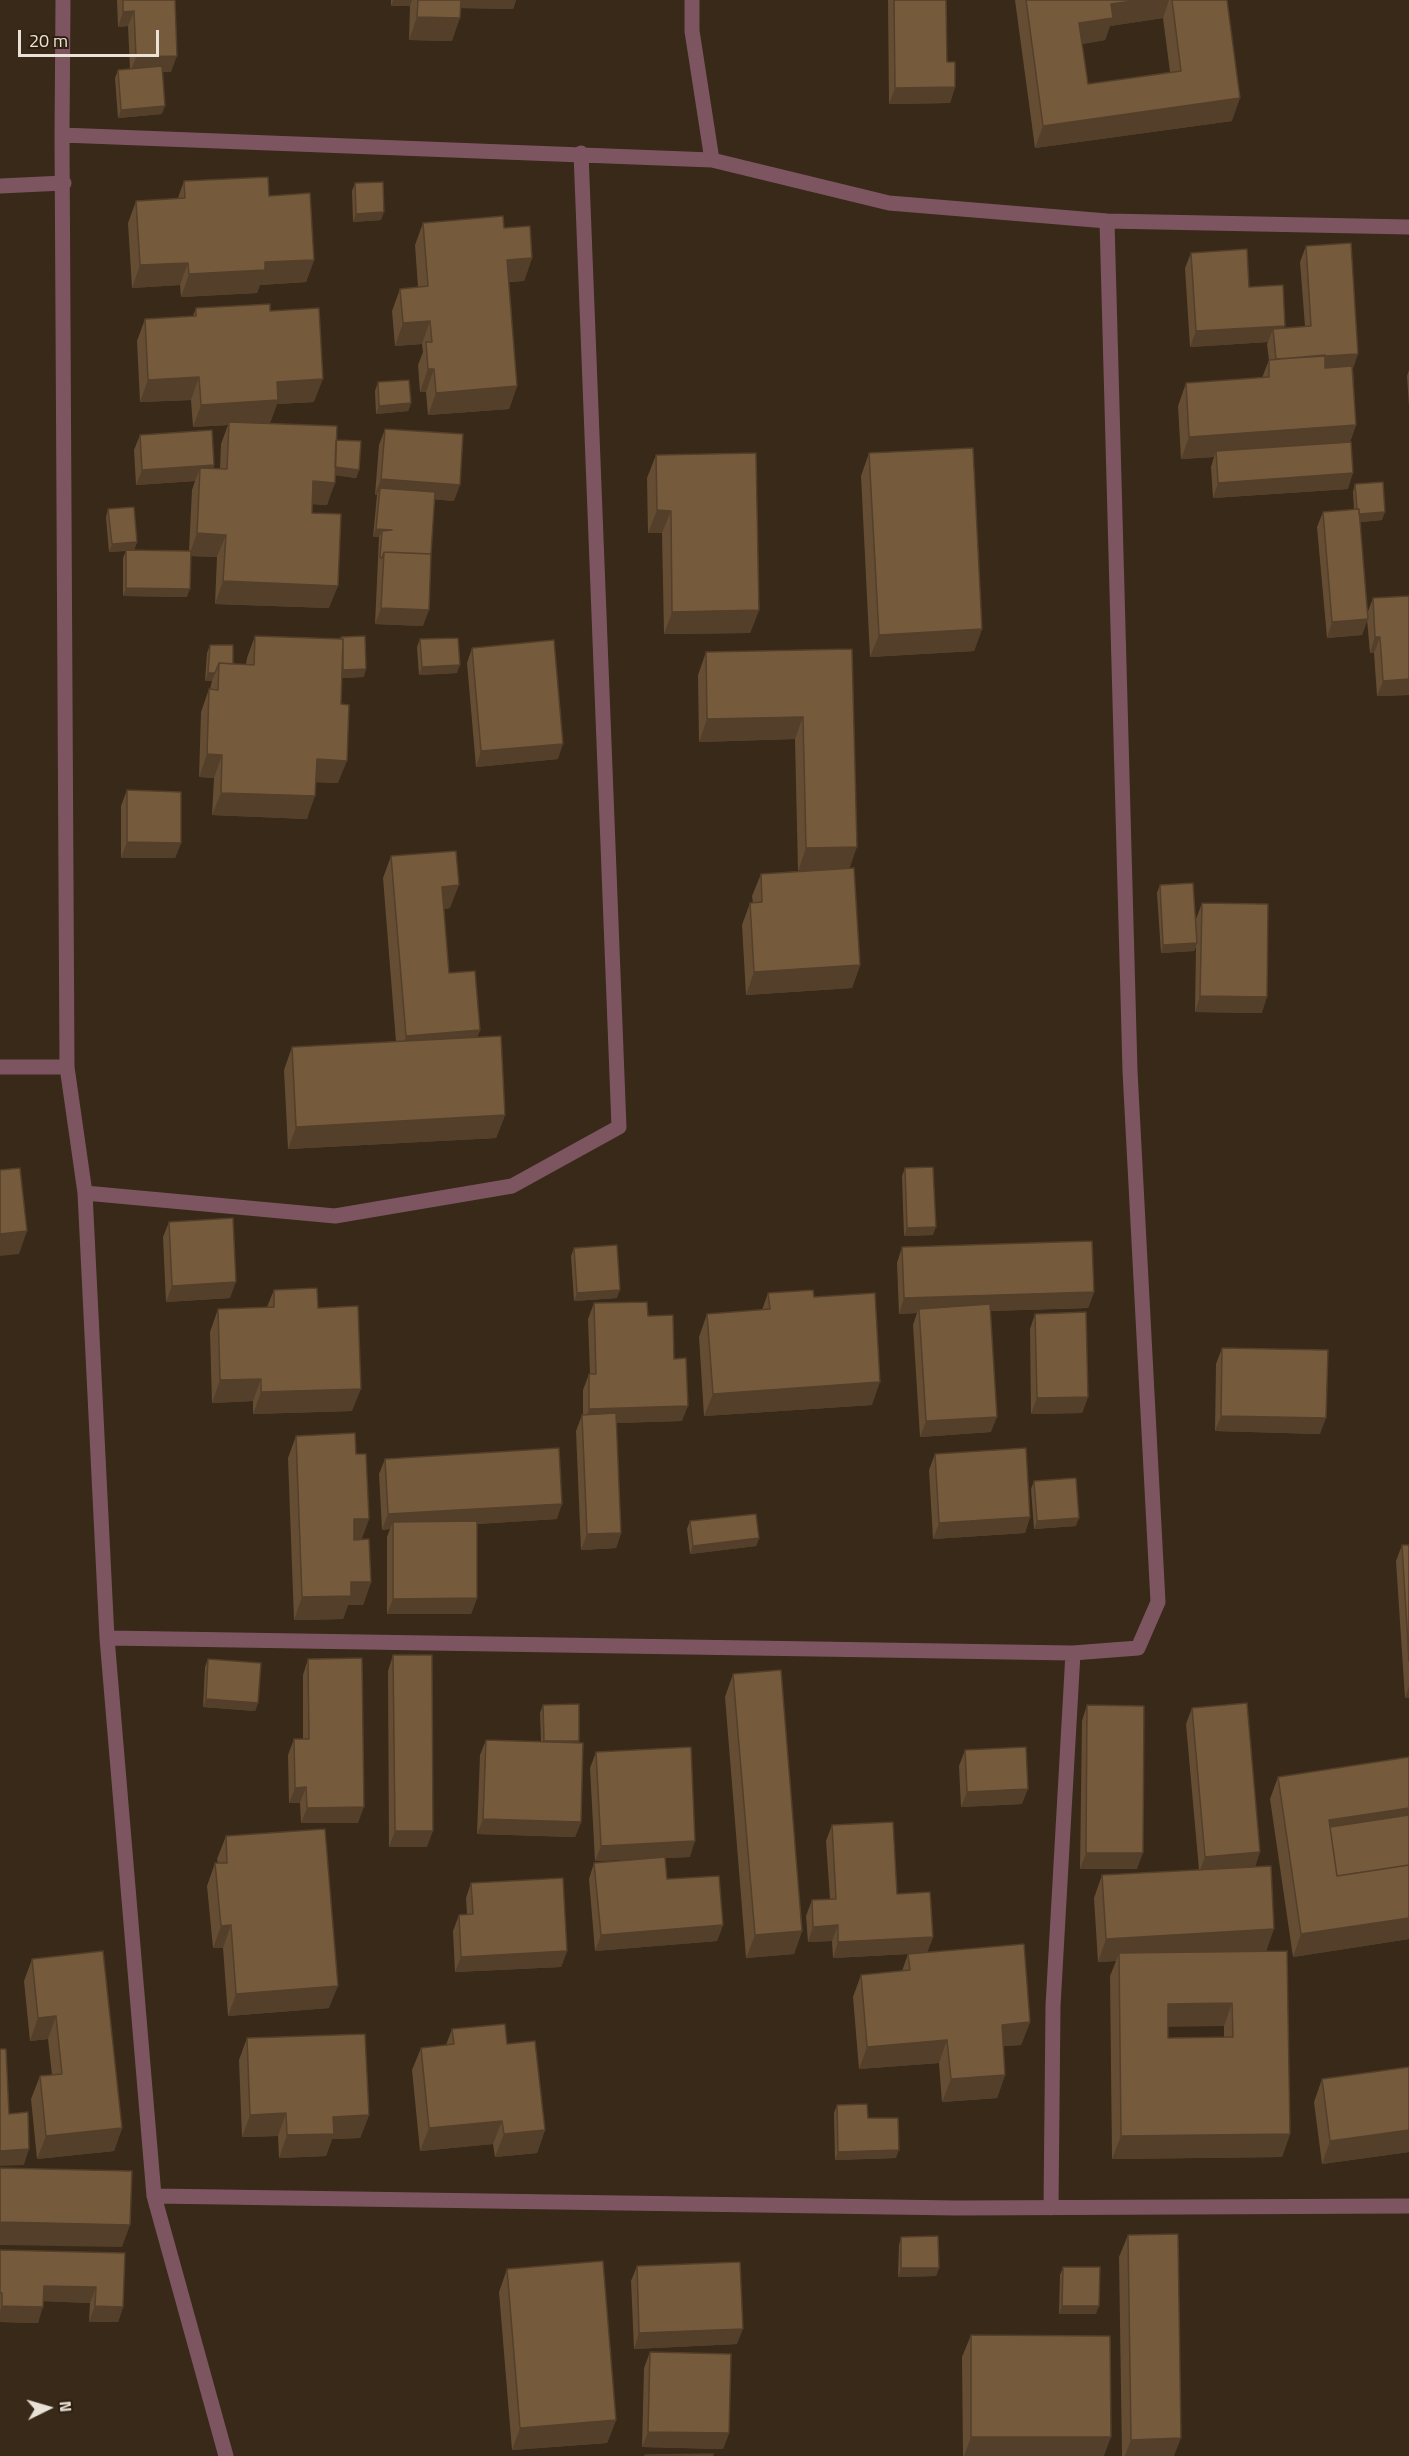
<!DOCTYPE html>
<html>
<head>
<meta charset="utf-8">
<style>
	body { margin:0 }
	#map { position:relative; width:1409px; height:2456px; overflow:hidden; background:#382919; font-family:"Titillium Web",sans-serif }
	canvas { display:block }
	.north { position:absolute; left:18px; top:2378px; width:60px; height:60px; -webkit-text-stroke:4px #2e1f0f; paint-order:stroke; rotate:85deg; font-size:16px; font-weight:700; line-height:24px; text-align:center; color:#eae1d7 }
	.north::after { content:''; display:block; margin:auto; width:21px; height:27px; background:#eae1d7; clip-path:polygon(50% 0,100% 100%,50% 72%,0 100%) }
	.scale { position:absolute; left:18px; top:30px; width:141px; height:27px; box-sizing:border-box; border:3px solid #eae1d7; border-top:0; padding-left:8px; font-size:18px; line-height:21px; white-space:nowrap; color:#eae1d7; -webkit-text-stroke:4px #2e1f0f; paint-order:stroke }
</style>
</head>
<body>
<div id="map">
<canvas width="1409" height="2456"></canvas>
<div class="north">N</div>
<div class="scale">20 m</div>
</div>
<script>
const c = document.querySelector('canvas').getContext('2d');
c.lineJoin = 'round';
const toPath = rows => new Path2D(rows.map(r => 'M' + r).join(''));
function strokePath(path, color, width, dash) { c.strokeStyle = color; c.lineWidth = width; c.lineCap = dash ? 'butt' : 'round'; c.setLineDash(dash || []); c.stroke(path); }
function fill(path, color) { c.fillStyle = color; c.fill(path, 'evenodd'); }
strokePath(toPath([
	[63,0,62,135,67,1067,85,1193,107,1638,154,2196,226,2456],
	[692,0,692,31,712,160],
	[62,135,712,160,889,203,1107,221,1409,227],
	[0,186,64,183],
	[0,1067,67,1067],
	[85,1193,335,1216,512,1186,619,1127,581,153],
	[107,1638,1073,1653,1138,1648,1158,1602,1130,1071,1107,221],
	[154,2196,957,2208,1409,2206],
	[1051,2208,1053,2006,1073,1653]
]), '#7c5560', 15);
fill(toPath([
	[117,0,175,0,171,72,162,72,162,114,118,118,115,78,118,70,130,69,128,26,118,27],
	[391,0,516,0,513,9,461,8,452,41,409,40,410,6,391,6],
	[888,0,946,0,947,62,955,87,950,103,889,104],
	[1015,0,1227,0,1232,121,1035,148],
	[1163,18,1170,72,1088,84,1082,44,1105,40,1110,26],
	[184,181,269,196,314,260,306,282,260,285,257,293,181,297,180,285,132,288,128,223,136,201,178,198],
	[355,183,381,220,353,222,352,191],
	[423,223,504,228,532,258,524,281,509,282,517,386,509,409,428,415,426,392,420,392,418,365,423,352,422,344,395,346,392,311,400,289,418,287,415,245],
	[1306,246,1353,369,1356,425,1350,442,1348,489,1213,498,1211,467,1214,457,1181,459,1178,406,1186,383,1262,378,1269,360,1267,344,1268,342,1190,347,1185,268,1191,253,1249,287,1284,328,1305,326,1300,262],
	[196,308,270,311,314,402,277,404,270,423,265,423,336,440,359,470,356,478,335,475,327,505,312,504,312,513,329,608,215,604,217,557,191,556,187,597,123,596,123,558,126,551,109,552,106,517,108,509,137,542,134,550,189,551,192,490,195,481,136,485,134,450,140,435,214,465,213,469,220,469,221,444,228,425,193,427,191,400,140,402,137,341,145,319,193,316],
	[1409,370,1409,406,1407,376],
	[378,382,411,403,408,411,376,414,375,391],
	[385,429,454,501,434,499,423,626,375,624,379,537,373,537,377,495,375,495,379,445],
	[869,453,982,629,974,651,870,657,861,476],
	[656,455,759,610,750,633,664,634,662,533,648,533,647,478],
	[1355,484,1382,520,1360,522,1367,614,1373,598,1409,695,1377,696,1374,653,1370,653,1367,619,1362,635,1327,638,1317,527,1323,512,1354,510,1353,492],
	[255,636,340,639,341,637,364,677,342,678,338,783,316,782,307,819,212,815,214,778,199,777,201,712,209,689,210,689,212,681,205,681,207,653,210,645,233,664,246,664,247,658],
	[420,639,457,673,419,675,417,647],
	[472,648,558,759,476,767,467,663],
	[852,649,850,868,860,965,852,988,746,995,742,925,750,903,753,903,752,896,761,874,813,870,798,871,795,739,699,742,698,675,706,652],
	[127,790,181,843,175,858,121,858,121,806],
	[391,856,450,908,444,909,449,973,480,1030,477,1038,505,1115,496,1138,288,1149,284,1070,292,1047,396,1042,383,878],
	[1160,885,1196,928,1196,919,1202,903,1262,1013,1195,1012,1196,947,1194,951,1161,953,1157,893],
	[905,1168,933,1235,904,1236,902,1176],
	[169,1222,230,1298,166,1302,163,1237],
	[902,1247,1094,1292,1088,1308,990,1311,991,1432,920,1437,913,1325,917,1313,899,1314,897,1263],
	[574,1248,617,1298,574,1301,571,1256],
	[274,1290,318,1308,352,1411,253,1414,253,1401,212,1403,210,1332,218,1309,267,1307],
	[768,1293,814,1297,872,1405,704,1416,699,1337,707,1314,762,1310],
	[594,1303,648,1316,674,1359,682,1421,616,1423,621,1533,616,1548,581,1550,576,1431,582,1415,583,1415,583,1390,589,1374,590,1374,588,1319],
	[1035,1314,1088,1397,1082,1413,1031,1414,1030,1329],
	[1222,1348,1320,1434,1215,1431,1216,1364],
	[296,1436,356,1454,369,1519,361,1540,371,1582,363,1605,348,1605,343,1619,294,1620,288,1458],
	[935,1454,1030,1517,1025,1533,933,1539,929,1470],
	[385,1459,557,1519,477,1524,477,1598,471,1614,387,1614,387,1537,390,1529,382,1530,379,1474],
	[1034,1481,1076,1526,1034,1529,1031,1489],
	[690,1521,759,1538,756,1546,690,1554,687,1529],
	[1402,1545,1409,1545,1409,1698,1405,1698,1396,1561],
	[393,1655,427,1847,389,1847,388,1671],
	[208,1659,258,1703,255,1711,203,1707,205,1667],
	[308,1659,358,1823,301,1823,300,1803,289,1803,288,1755,294,1739,303,1739,303,1675],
	[733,1674,802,1931,794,1954,746,1958,725,1697],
	[543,1705,579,1741,579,1743,581,1822,575,1837,477,1834,480,1755,486,1740,541,1742,540,1713],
	[1087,1705,1137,1869,1080,1869,1082,1721],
	[1192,1708,1255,1867,1290,2134,1282,2157,1112,2159,1110,1976,1116,1961,1098,1962,1094,1898,1102,1875,1199,1870,1186,1724],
	[1168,2026,1224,2026,1224,2037,1168,2038],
	[965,1750,1022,1804,961,1807,959,1766],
	[596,1752,690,1857,665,1858,667,1879,723,1925,717,1941,595,1951,589,1879,594,1863,641,1859,595,1861,590,1768],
	[1409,1757,1409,1939,1293,1957,1270,1799,1278,1777],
	[832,1825,897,1894,933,1937,927,1952,1030,2022,1021,2045,1003,2046,1005,2075,997,2098,942,2102,939,2063,859,2069,853,1997,861,1975,902,1971,908,1954,833,1958,832,1941,808,1942,806,1916,812,1900,830,1899,826,1841],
	[226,1836,329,2008,228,2016,223,1948,213,1948,207,1886,215,1863,218,1863,217,1859],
	[471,1883,567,1951,561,1967,455,1972,453,1931,459,1915,467,1914,466,1898],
	[32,1959,122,2128,114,2151,37,2159,31,2099,40,2076,52,2075,48,2039,30,2041,24,1981],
	[452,2029,507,2044,545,2130,537,2153,495,2157,493,2144,420,2151,412,2070,421,2048,446,2045],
	[247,2038,369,2115,360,2138,332,2139,326,2156,279,2158,278,2136,242,2137,239,2060],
	[1409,2067,1409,2152,1322,2164,1314,2102,1322,2079],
	[837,2105,868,2118,896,2158,835,2160,834,2113],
	[1128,2235,1174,2456,1122,2456,1119,2257],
	[901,2237,939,2268,936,2276,898,2277,899,2245],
	[0,2250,125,2253,123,2307,118,2322,89,2322,90,2303,43,2301,38,2323,0,2322],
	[637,2266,737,2344,634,2349,631,2281],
	[1063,2267,1096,2314,1059,2314,1060,2275],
	[507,2269,616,2420,607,2443,512,2450,499,2292],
	[971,2335,1104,2456,963,2456,962,2357],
	[650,2352,729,2433,723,2449,642,2447,644,2368]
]), '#654d34');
fill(toPath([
	[393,0,412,0,410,6,391,6],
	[455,0,516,0,513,9,453,8],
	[1140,0,1169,0,1163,18,1110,26,1105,40,1071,46,1079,23,1111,4],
	[134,11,128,26,118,27,123,12],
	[417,17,460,18,452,41,409,40],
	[177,56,171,72,130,73,136,57],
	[955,87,950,103,889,104,895,88],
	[1240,98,1232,121,1035,148,1043,126],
	[165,106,162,114,118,118,121,110],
	[384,212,381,220,353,222,356,214],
	[532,258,524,281,499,282,507,260],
	[314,260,306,282,260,285,257,293,181,297,189,274,265,262],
	[188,263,180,285,132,288,140,265],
	[430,321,422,344,395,346,403,323],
	[1285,326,1279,342,1273,329,1268,342,1190,347,1196,331],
	[1358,354,1353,369,1270,376,1276,360],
	[428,369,434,369,426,392,420,392],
	[199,377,191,400,140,402,148,380],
	[323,379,314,402,277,404,270,423,229,425,229,422,228,425,193,427,201,405,277,382],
	[517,386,509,409,428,415,436,393],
	[411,403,408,411,376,414,379,406],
	[1356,425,1348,448,1216,451,1214,457,1181,459,1189,437],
	[214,465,208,481,200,468,195,481,136,485,142,470],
	[335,467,359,470,356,478,332,475],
	[1353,473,1348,489,1213,498,1218,483],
	[381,479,460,485,454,501,379,495,380,488,377,495,375,495],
	[313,481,335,483,327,505,304,504],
	[657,510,671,511,662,533,648,533],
	[1385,512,1382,520,1354,523,1357,514],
	[376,529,392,530,382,531,379,537,373,537],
	[197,533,226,535,217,557,189,556],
	[137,542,134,550,109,552,112,544],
	[223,581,338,586,329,608,215,604],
	[126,588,190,589,187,597,123,596],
	[381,608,429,610,423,626,375,624],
	[759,610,750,633,664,634,672,612],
	[1368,619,1362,635,1327,638,1332,622],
	[982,629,974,651,870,657,879,635],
	[1375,637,1380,637,1374,653,1370,653],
	[460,665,457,673,419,675,422,667],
	[366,669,364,677,340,678,343,670],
	[208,673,215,673,212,681,205,681],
	[1409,679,1409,695,1377,696,1383,681],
	[803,717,795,739,699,742,707,719],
	[563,744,558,759,476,767,481,751],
	[207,754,222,755,214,778,199,777],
	[317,759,347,761,338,783,308,782],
	[221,793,315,796,307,819,212,815],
	[127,842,181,843,175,858,121,858],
	[857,847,849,870,798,871,806,848],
	[459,885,450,908,434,909,442,887],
	[1197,943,1194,951,1161,953,1163,945],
	[860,965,852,988,746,995,754,972],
	[1200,996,1267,997,1262,1013,1195,1012],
	[480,1030,472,1052,398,1059,406,1036],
	[505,1115,496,1138,288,1149,296,1127],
	[936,1227,933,1235,904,1236,907,1228],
	[27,1231,19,1254,0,1256,0,1234],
	[236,1282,230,1298,166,1302,172,1286],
	[620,1290,617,1298,574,1301,577,1293],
	[1094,1292,1088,1308,919,1313,919,1309,917,1313,899,1314,904,1298],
	[261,1379,253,1401,212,1403,220,1380],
	[880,1382,872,1405,704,1416,713,1394],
	[361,1389,352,1411,253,1414,261,1392],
	[1088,1397,1082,1413,1031,1414,1037,1398],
	[688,1406,682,1421,584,1424,589,1409],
	[1221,1416,1326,1418,1320,1434,1215,1431],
	[997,1417,991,1432,920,1437,926,1421],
	[562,1504,557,1519,393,1529,393,1522,390,1529,382,1530,388,1514],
	[1030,1517,1025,1533,933,1539,939,1523],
	[1079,1518,1076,1526,1034,1529,1037,1521],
	[354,1519,369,1519,361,1541,346,1542],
	[621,1533,616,1548,581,1550,587,1534],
	[759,1538,756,1546,690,1554,693,1546],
	[351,1582,371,1582,363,1605,348,1605,343,1619,294,1620,302,1597],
	[477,1598,471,1614,387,1614,393,1599],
	[1409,1686,1409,1698,1405,1698],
	[206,1699,258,1703,255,1711,203,1707],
	[544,1741,579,1741,577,1749],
	[306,1787,300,1803,289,1803,295,1788],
	[1028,1789,1022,1804,961,1807,967,1792],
	[364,1807,358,1823,301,1823,307,1808],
	[1409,1808,1409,1828,1329,1842,1329,1820],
	[483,1819,581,1822,575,1837,477,1834],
	[395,1831,433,1831,427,1847,389,1847],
	[695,1841,690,1857,595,1861,601,1846],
	[1260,1852,1255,1868,1199,1873,1205,1857],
	[1086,1853,1143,1853,1137,1869,1080,1869],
	[1409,1918,1409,1939,1293,1957,1301,1934],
	[231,1925,223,1948,213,1948,221,1926],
	[723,1925,717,1941,595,1951,601,1935],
	[838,1925,832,1941,808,1942,813,1927],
	[1274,1929,1266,1952,1119,1953,1116,1961,1098,1962,1106,1939],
	[802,1931,794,1954,746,1958,755,1935],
	[933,1937,927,1953,833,1958,838,1942],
	[567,1951,561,1967,455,1972,461,1957],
	[338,1986,329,2008,228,2016,236,1994],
	[1232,2003,1224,2026,1160,2027,1168,2004],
	[56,2016,48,2039,30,2041,38,2018],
	[1030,2022,1021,2045,993,2047,1002,2025],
	[947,2040,939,2063,859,2069,867,2047],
	[1005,2075,997,2098,942,2102,951,2079],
	[286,2113,278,2136,242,2137,250,2115],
	[369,2115,360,2138,332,2139,326,2156,279,2158,287,2135,333,2117],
	[502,2121,493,2144,420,2151,429,2128],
	[122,2128,114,2151,37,2159,46,2136],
	[545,2130,537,2153,495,2157,504,2134],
	[1409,2130,1409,2152,1322,2164,1330,2141],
	[1290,2134,1282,2157,1112,2159,1121,2136],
	[29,2149,24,2165,0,2166,0,2151],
	[899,2150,896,2158,835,2160,838,2152],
	[0,2222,130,2225,122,2247,0,2245],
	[901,2268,939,2268,936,2276,898,2277],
	[44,2286,96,2287,90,2303,38,2301],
	[2,2306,43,2307,38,2323,0,2322,0,2311],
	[95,2306,123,2307,118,2322,89,2322],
	[1062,2306,1099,2306,1096,2314,1059,2314],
	[743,2329,737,2344,634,2349,639,2333],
	[616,2420,607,2443,512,2450,520,2428],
	[648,2432,729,2433,723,2449,642,2447],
	[971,2437,1111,2437,1104,2456,964,2456],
	[1181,2438,1174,2456,1125,2456,1131,2440]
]), '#533f2a');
const building = toPath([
	[123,0,175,0,177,56,136,57,134,11,123,12,123,0],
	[418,0,461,0,460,18,417,17,418,0],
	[894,0,946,0,947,62,955,62,955,87,895,88,894,0],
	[1026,0,1140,0,1111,4,1113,18,1079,23,1088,84,1181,71,1172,0,1227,0,1240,98,1043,126,1026,0],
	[162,66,165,106,121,110,118,70,162,66],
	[268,177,269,196,310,193,314,260,265,262,265,270,189,274,188,263,140,265,136,201,185,198,184,181,268,177],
	[383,182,384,212,356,214,355,183,383,182],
	[503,216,504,228,530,226,532,258,507,260,517,386,436,393,434,369,428,369,426,342,432,342,430,321,403,323,400,289,428,286,423,223,503,216],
	[1351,243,1358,354,1276,359,1273,329,1311,326,1306,246,1351,243],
	[1247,249,1249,287,1283,285,1285,326,1196,331,1191,253,1247,249],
	[270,304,270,311,319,308,323,379,277,382,278,400,201,405,199,377,148,380,145,319,196,316,196,308,270,304],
	[1325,355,1325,368,1352,366,1356,425,1189,437,1186,383,1269,377,1269,360,1325,355],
	[409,380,411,403,379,406,378,382,409,380],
	[229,422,337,426,335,483,313,481,312,513,341,514,338,586,223,581,226,535,197,533,200,468,227,469,229,422],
	[385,429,463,434,460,485,381,479,385,429],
	[212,430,214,465,142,470,140,435,212,430],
	[336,440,361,441,359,470,335,467,336,440],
	[1351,442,1353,473,1218,483,1216,451,1351,442],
	[973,448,982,629,879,635,869,453,973,448],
	[756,453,759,610,672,612,671,511,657,510,656,455,756,453],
	[1383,482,1385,512,1359,514,1359,509,1357,509,1355,484,1383,482],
	[380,488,435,492,431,554,384,552,382,558,380,558,382,531,392,530,376,529,380,488],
	[134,507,137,542,112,544,108,509,134,507],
	[1359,509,1368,619,1332,622,1323,512,1359,509],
	[126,550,191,551,190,589,126,588,126,550],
	[384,552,431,554,429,610,381,608,384,552],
	[1409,596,1409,679,1383,681,1380,637,1375,637,1373,598,1409,596],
	[255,636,343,639,341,704,349,705,347,761,317,759,315,796,221,793,222,755,207,754,209,689,218,690,219,663,254,665,255,636],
	[365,636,366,669,343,670,343,639,341,639,341,637,365,636],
	[458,638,460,665,422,667,420,639,458,638],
	[554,640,563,744,481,751,472,648,554,640],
	[210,645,233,645,233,664,219,663,215,673,208,673,210,645],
	[852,649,857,847,806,848,803,717,707,719,706,652,852,649],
	[127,790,181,792,181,843,127,842,127,790],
	[456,851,459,885,442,887,449,973,475,971,480,1030,406,1036,391,856,456,851],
	[854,868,860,965,754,972,750,903,762,902,761,874,854,868],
	[1193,883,1197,943,1163,945,1160,885,1193,883],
	[1202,903,1268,904,1267,997,1200,996,1202,903],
	[501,1036,505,1115,296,1127,292,1047,501,1036],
	[933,1167,936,1227,907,1228,905,1168,933,1167],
	[20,1168,27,1231,0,1234,0,1170,20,1168],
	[233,1218,236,1282,172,1286,169,1222,233,1218],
	[1092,1241,1094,1292,904,1298,902,1247,1092,1241],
	[617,1245,620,1290,577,1293,574,1248,617,1245],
	[317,1288,318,1308,358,1306,361,1389,261,1392,261,1379,220,1380,218,1309,274,1307,274,1290,317,1288],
	[813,1290,814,1297,875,1293,880,1382,713,1394,707,1314,770,1309,768,1293,813,1290],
	[647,1302,648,1316,673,1315,674,1359,686,1358,688,1406,589,1409,589,1374,596,1374,594,1303,647,1302],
	[990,1304,997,1417,926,1421,919,1309,990,1304],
	[1086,1312,1088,1397,1037,1398,1035,1314,1086,1312],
	[1222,1348,1328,1350,1326,1418,1221,1416,1222,1348],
	[616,1413,621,1533,587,1534,582,1415,616,1413],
	[355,1433,356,1454,366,1454,369,1519,354,1519,354,1540,369,1539,371,1582,351,1582,351,1596,302,1597,296,1436,355,1433],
	[559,1448,562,1504,388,1514,385,1459,559,1448],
	[1026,1448,1030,1517,939,1523,935,1454,1026,1448],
	[1076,1478,1079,1518,1037,1521,1034,1481,1076,1478],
	[756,1514,759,1538,693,1546,690,1521,756,1514],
	[477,1521,477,1598,393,1599,393,1522,477,1521],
	[1402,1545,1409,1545,1409,1661,1402,1545],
	[393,1655,432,1655,433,1831,395,1831,393,1655],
	[362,1658,364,1807,307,1808,306,1787,295,1788,294,1739,309,1739,308,1659,362,1658],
	[208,1659,261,1663,258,1703,206,1699,208,1659],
	[781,1670,802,1931,755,1935,733,1674,781,1670],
	[1247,1703,1260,1852,1205,1857,1192,1708,1247,1703],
	[579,1704,579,1741,544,1741,543,1705,579,1704],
	[1087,1705,1144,1706,1143,1853,1086,1853,1087,1705],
	[486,1740,583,1743,581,1822,483,1819,486,1740],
	[691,1747,695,1841,601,1846,596,1752,691,1747],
	[1026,1747,1028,1789,967,1792,965,1750,1026,1747],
	[1409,1757,1409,1808,1329,1820,1337,1876,1409,1865,1409,1918,1301,1934,1278,1777,1409,1757],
	[1409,1815,1409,1865,1337,1876,1330,1827,1409,1815],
	[893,1822,897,1894,930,1892,933,1937,838,1942,838,1925,813,1927,812,1900,836,1899,832,1825,893,1822],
	[325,1829,338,1986,236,1994,231,1925,221,1926,215,1863,227,1863,226,1836,325,1829],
	[665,1857,667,1879,719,1876,723,1925,601,1935,594,1863,665,1857],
	[1271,1866,1274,1929,1106,1939,1102,1875,1271,1866],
	[563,1878,567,1951,461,1957,459,1915,473,1914,471,1883,563,1878],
	[1024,1944,1030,2022,1002,2025,1005,2075,951,2079,947,2040,867,2047,861,1975,910,1970,908,1954,1024,1944],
	[103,1951,122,2128,46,2136,40,2076,62,2074,56,2016,38,2018,32,1959,103,1951],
	[1287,1951,1290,2134,1121,2136,1119,1953,1287,1951],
	[1232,2003,1233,2037,1168,2038,1168,2004,1232,2003],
	[505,2024,507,2044,535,2041,545,2130,504,2134,502,2121,429,2128,421,2048,454,2044,452,2029,505,2024],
	[365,2034,369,2115,333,2117,334,2134,287,2135,286,2113,250,2115,247,2038,365,2034],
	[0,2049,6,2049,9,2114,28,2112,29,2149,0,2151,0,2049],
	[1409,2067,1409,2130,1330,2141,1322,2079,1409,2067],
	[867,2104,868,2118,898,2118,899,2150,838,2152,837,2105,867,2104],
	[0,2168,132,2171,130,2225,0,2222,0,2168],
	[1178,2234,1181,2438,1131,2440,1128,2235,1178,2234],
	[938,2236,939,2268,901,2268,901,2237,938,2236],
	[0,2250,125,2253,123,2307,95,2306,96,2287,44,2286,43,2307,2,2306,2,2293,0,2293,0,2250],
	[603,2261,616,2420,520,2428,507,2269,603,2261],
	[740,2262,743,2329,639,2333,637,2266,740,2262],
	[1063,2267,1100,2267,1099,2306,1062,2306,1063,2267],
	[971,2335,1110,2336,1111,2437,971,2437,971,2335],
	[650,2352,731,2354,729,2433,648,2432,650,2352],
	[713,2454,713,2456,645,2456,645,2455,713,2454]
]);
fill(building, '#765a3c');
strokePath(building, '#533f2a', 1.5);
</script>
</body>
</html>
